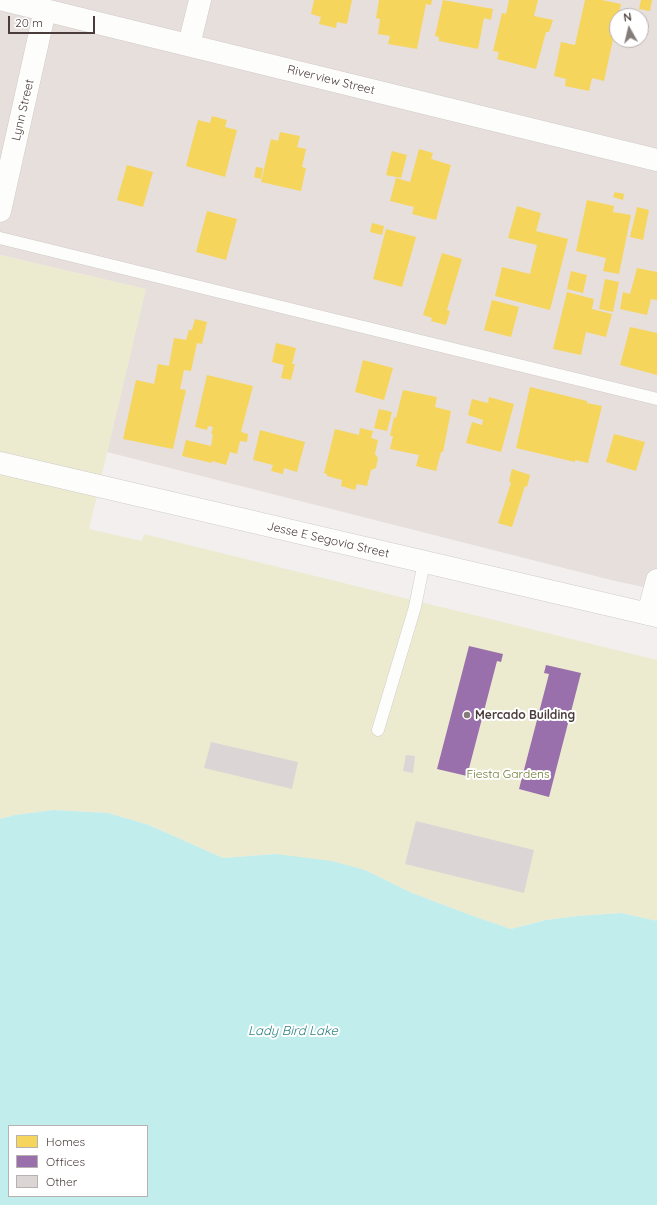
<!DOCTYPE html>
<html>
<head>
<meta charset="utf-8">
<style>
	body { margin:0 }
	#map { position:relative; width:657px; height:1205px; overflow:hidden; background:#f3efee; font-family:Quicksand,sans-serif }
	canvas { display:block }
	.legend { position:absolute; left:8px; top:1125px; width:140px; height:72px; box-sizing:border-box; background:#fff; border:1px solid #b7b1b0; margin:0; padding:5px 7px; list-style:none; font-size:12px; color:#4a3c3a }
	.legend li { display:flex; align-items:center; gap:8px; height:20px }
	.legend b { width:20px; border:1px solid #b7b1b0 }
	.north { position:absolute; left:609px; top:8px; width:40px; height:40px; box-sizing:border-box; background:#fff; border:1px solid #b7b1b0; border-radius:50%; rotate:352deg; font-size:11px; font-weight:700; line-height:16px; text-align:center; color:#4a3c3a }
	.north::after { content:''; display:block; margin:auto; width:14px; height:18px; background:#857b79; clip-path:polygon(50% 0,100% 100%,50% 72%,0 100%) }
	.scale { position:absolute; left:8px; top:16px; width:87px; height:18px; box-sizing:border-box; border:2px solid #4a3c3a; border-top:0; padding-left:5px; font-size:12px; line-height:14px; white-space:nowrap; color:#4a3c3a; -webkit-text-stroke:3px #fff; paint-order:stroke }
</style>
</head>
<body>
<div id="map">
<canvas width="657" height="1205"></canvas>
<ul class="legend">
<li><b style="height:11px;background:#f6d55c"></b>Homes</li>
<li><b style="height:11px;background:#9970ab"></b>Offices</li>
<li><b style="height:11px;background:#dbd6d5"></b>Other</li>
</ul>
<div class="north">N</div>
<div class="scale">20 m</div>
</div>
<script>
const c = document.querySelector('canvas').getContext('2d');
c.lineJoin = 'round';
function fill(path, color) { c.fillStyle = color; c.fill(path, 'evenodd'); }
const toPath = rows => new Path2D(rows.map(r => 'M' + r).join(''));
function strokePath(path, color, width, dash) { c.strokeStyle = color; c.lineWidth = width; c.lineCap = dash ? 'butt' : 'round'; c.setLineDash(dash || []); c.stroke(path); }
function write(font, color, halo, rows, align = 'center') {
  c.font = font + ' Quicksand,sans-serif'; c.lineWidth = 4; c.setLineDash([]); c.textBaseline = 'middle'; c.strokeStyle = halo; c.fillStyle = color; for (const [text, x, y, turn = 0] of rows) {
    c.save(); c.translate(x, y); c.rotate((+turn || 0) * Math.PI / 180); c.textAlign = isNaN(turn) ? turn : align; if (halo) c.strokeText(text, 0, 0); c.fillText(text, 0, 0); c.restore();
  }
}
fill(toPath([
	[0,0,657,0,657,590,611,580,107,452,145,289,0,255],
	[617,16,641,16,641,40,617,40]
]), '#e7dfdc');
fill(toPath([
	[0,255,146,289,89,529,142,541,144,534,657,660,657,921,621,913,578,916,546,920,511,929,473,916,412,893,365,870,276,854,223,858,149,825,108,813,53,810,15,815,0,819]
]), '#ecebd0');
fill(toPath([
	[53,810,108,813,149,825,223,858,276,854,332,861,365,870,412,893,473,916,511,929,546,920,578,916,621,913,657,921,657,1205,0,1205,0,819,15,815],
	[9,1126,147,1126,147,1196,9,1196]
]), '#c1eeed');
fill(toPath([
	[314,0,352,0,347,24,337,22,336,28,319,24,321,17,311,14],
	[379,0,432,0,431,5,426,4,417,49,388,44,390,36,378,34,380,19,376,18],
	[443,0,493,9,491,20,484,18,478,49,439,41,439,37,435,36],
	[509,0,538,0,534,16,553,20,549,32,546,32,536,69,497,59,499,52,493,51,502,13,506,14],
	[585,0,602,0,621,4,618,16,617,16,617,21,604,81,592,78,589,91,565,86,566,79,554,76,561,42,575,45],
	[641,0,652,0,650,11,639,9],
	[212,116,227,120,225,127,237,130,225,177,186,166,198,120,210,123],
	[280,132,300,136,297,147,306,149,302,167,306,168,301,191,261,182,271,139,278,141],
	[419,149,433,153,431,159,451,165,436,220,412,214,414,207,390,201,396,178,410,182],
	[392,151,407,155,401,178,386,175],
	[127,165,153,172,143,207,117,200],
	[256,167,263,168,261,179,254,177],
	[615,192,624,194,623,200,613,197],
	[587,200,614,206,613,212,631,215,619,274,603,271,606,258,576,251],
	[517,206,541,213,536,231,568,239,550,310,495,296,502,267,530,274,537,245,508,238],
	[637,207,649,210,643,240,630,237],
	[207,211,237,219,226,260,196,252],
	[372,223,384,226,382,235,370,232],
	[386,229,416,237,402,287,373,279],
	[442,253,462,259,447,310,450,311,446,325,431,321,432,318,423,315],
	[637,268,657,272,657,300,651,299,647,315,620,309,623,292,630,294],
	[571,271,587,275,583,293,567,289],
	[605,279,619,282,613,312,599,309],
	[567,292,594,299,592,309,612,314,606,337,586,332,581,355,553,349],
	[492,300,519,307,511,337,484,330],
	[195,319,207,322,202,344,197,343,191,371,184,370,180,389,186,390,173,449,123,439,136,380,154,384,158,364,169,366,174,338,186,340,189,330,192,330],
	[630,327,657,333,657,375,620,365],
	[276,343,296,348,292,364,295,364,291,380,281,378,284,365,272,362],
	[363,360,393,368,384,400,355,392],
	[207,375,253,386,241,432,248,434,247,442,240,441,237,454,230,452,226,465,212,461,212,463,182,456,186,440,211,446,213,434,211,434,213,427,208,426,207,430,195,427],
	[530,387,587,401,587,403,602,406,588,463,575,460,575,462,516,448],
	[403,390,437,397,435,407,451,411,443,452,441,452,436,471,416,466,419,455,390,449,393,436,390,436,394,417,396,418],
	[489,397,514,404,501,452,466,443,472,422,482,425,483,420,468,415,472,399,488,403],
	[379,409,392,412,387,431,374,428],
	[360,428,373,431,371,438,378,440,375,454,378,458,376,468,371,470,367,486,357,484,355,490,341,486,342,480,327,476,327,474,324,473,335,429,359,435],
	[260,430,305,442,297,472,284,468,283,474,271,471,273,465,253,460],
	[614,434,645,442,636,471,606,462],
	[512,469,530,475,527,487,525,486,512,527,498,523,511,483,509,481]
]), '#f6d55c');
fill(toPath([
	[469,646,503,654,501,662,497,661,467,776,437,769],
	[546,665,581,673,549,797,519,789,549,674,544,673]
]), '#9970ab');
fill(toPath([
	[211,742,298,762,292,789,204,768],
	[406,755,415,756,413,773,403,771],
	[416,821,534,850,524,893,405,864]
]), '#dbd6d5');
const service = toPath([
	[0,238,657,399],
	[378,730,415,607,424,562]
]);
const minor = toPath([
	[4,0,657,160],
	[189,45,200,0],
	[0,211,45,10],
	[0,463,657,616],
	[648,614,657,580]
]);
strokePath(service, '#d0cbca', 13);
strokePath(minor, '#d0cbca', 23);
strokePath(service, '#fdfdfc', 12);
strokePath(minor, '#fdfdfc', 22);
for (const [x, y, r, color] of [
	[467,715,4,"#857b79"]
]) { const dot = new Path2D(); dot.arc(x, y, r, 0, 2 * Math.PI); c.fillStyle = color; c.fill(dot); strokePath(dot, '#fff', 1.5); }
write('12px', '#4a3c3a', '#fff', [
	["Riverview Street",331,80,14],
	["Lynn Street",23,110,-77],
	["Jesse E Segovia Street",328,540,13]
]);
write('bold 12px', '#4a3c3a', '#fff', [
	["Mercado Building",475,715]
], 'left');
write('12px', '#6d7a2e', '#fff', [
	["Fiesta Gardens",508,774]
]);
write('italic 13px', '#2b8280', '#fff', [
	["Lady Bird Lake",293,1031]
]);
</script>
</body>
</html>
